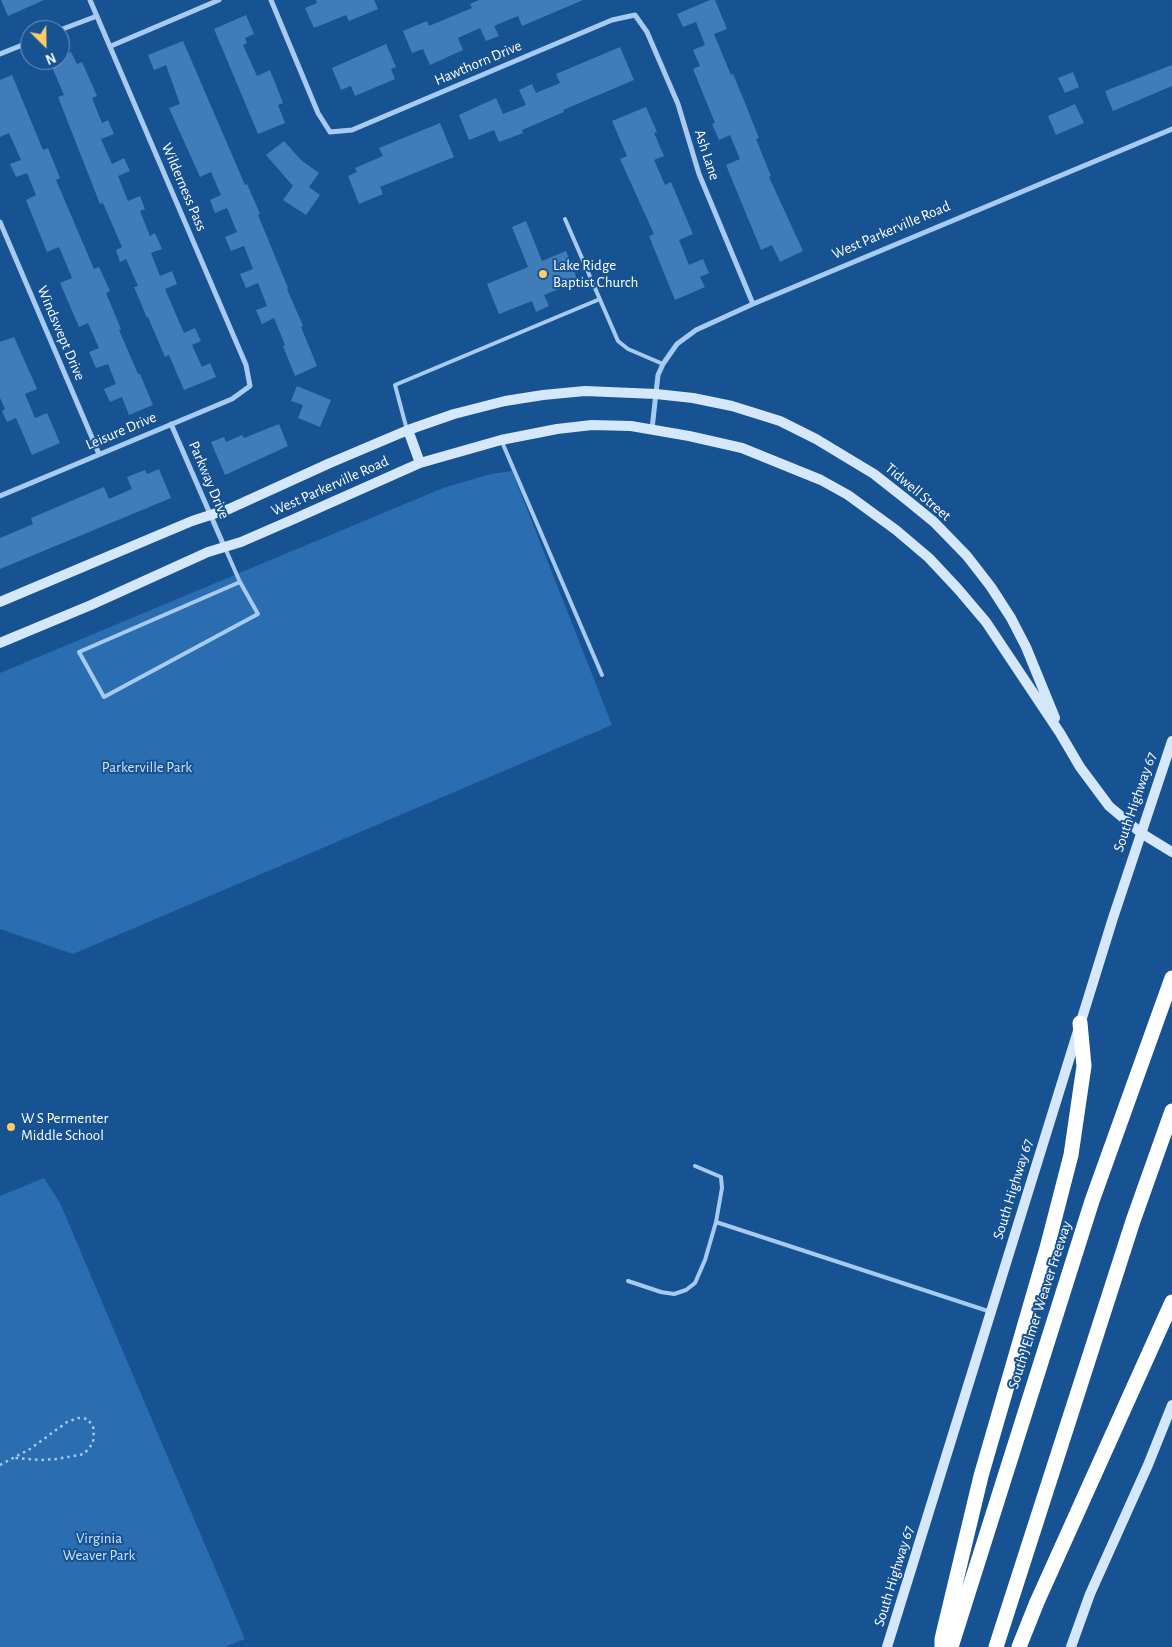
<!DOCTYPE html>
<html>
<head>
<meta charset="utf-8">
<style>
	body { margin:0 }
	#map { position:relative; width:1172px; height:1647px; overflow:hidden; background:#175293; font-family:"Alegreya Sans",sans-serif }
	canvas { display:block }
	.north { position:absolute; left:20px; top:20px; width:50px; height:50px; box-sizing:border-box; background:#175293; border:1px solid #7497be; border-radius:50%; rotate:157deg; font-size:14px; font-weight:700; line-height:20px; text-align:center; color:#fff }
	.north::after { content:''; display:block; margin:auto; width:18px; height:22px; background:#fc6; clip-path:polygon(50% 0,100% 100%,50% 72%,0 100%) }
</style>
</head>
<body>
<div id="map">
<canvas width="1172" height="1647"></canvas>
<div class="north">N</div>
</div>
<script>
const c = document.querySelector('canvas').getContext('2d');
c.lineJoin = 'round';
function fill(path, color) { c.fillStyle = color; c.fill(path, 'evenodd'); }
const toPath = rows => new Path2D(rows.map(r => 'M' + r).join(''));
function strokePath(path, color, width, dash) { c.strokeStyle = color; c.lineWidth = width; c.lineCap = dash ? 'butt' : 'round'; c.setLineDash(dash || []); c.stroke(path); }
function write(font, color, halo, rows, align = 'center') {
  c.font = font + ' "Alegreya Sans",sans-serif'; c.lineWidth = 4; c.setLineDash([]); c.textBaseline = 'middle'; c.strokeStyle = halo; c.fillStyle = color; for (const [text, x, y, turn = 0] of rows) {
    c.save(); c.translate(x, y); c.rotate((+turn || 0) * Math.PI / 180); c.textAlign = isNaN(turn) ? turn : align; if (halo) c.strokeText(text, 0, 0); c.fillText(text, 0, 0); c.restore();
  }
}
fill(toPath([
	[512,471,612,725,73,954,0,929,0,673,443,488,491,474],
	[44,1178,60,1203,245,1639,225,1647,0,1647,0,1196]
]), '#2a6db1');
fill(toPath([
	[1,0,44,0,8,16],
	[316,0,374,0,378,9,349,21,346,15,314,28,305,8,317,3],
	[479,0,583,0,522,26,518,16,494,26,499,36,486,41,480,28,458,38,463,50,430,65,423,49,412,53,403,31,427,21,429,26,472,8,470,4],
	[710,0,715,0,727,29,714,34,731,75,733,74,743,98,759,138,756,139,771,176,769,177,803,251,780,262,772,245,761,250,726,165,740,159,730,135,719,140,712,124,715,123,693,69,700,66,693,50,705,45,696,22,683,27,677,14],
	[246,15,254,34,245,38,247,43,243,45,257,76,270,70,283,103,278,105,285,123,258,134,214,29],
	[183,41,245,185,247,184,260,214,258,215,288,288,287,289,303,326,301,327,317,366,295,376,283,346,285,345,274,318,262,324,256,310,267,306,258,283,246,288,240,274,253,269,244,246,231,251,225,237,237,232,227,208,215,213,210,200,221,195,211,172,200,177,169,108,180,104,166,65,154,70,148,55],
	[386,44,396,67,391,69,395,79,355,96,351,86,341,90,332,68],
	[620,47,634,80,563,110,564,112,522,130,523,133,499,142,494,130,469,140,459,115,496,98,503,114,526,105,519,90,532,84,536,93,560,83,556,74],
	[71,52,77,64,82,62,97,96,92,98,102,123,108,120,114,134,101,139,112,164,124,158,130,171,118,176,128,201,140,196,145,209,140,211,150,236,155,233,162,249,151,253,160,276,172,271,177,284,165,289,184,333,195,328,201,341,192,345,202,367,210,363,216,377,184,390,169,355,165,357,148,317,147,318,134,287,138,286,126,259,120,262,116,250,122,247,103,203,100,204,58,97,64,95,49,60,60,60,60,56],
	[1172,65,1172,86,1113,111,1105,91],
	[1073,72,1079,87,1065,93,1058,78],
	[12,75,43,150,48,148,60,178,56,180,94,269,99,267,110,291,106,293,121,329,119,330,138,374,140,374,153,405,129,415,122,397,110,402,104,389,116,384,108,364,96,368,89,352,99,348,88,323,79,327,60,283,72,278,59,247,47,252,26,200,36,195,27,173,16,177,10,164,21,160,9,133,0,137,0,80],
	[1075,104,1084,123,1056,135,1048,116],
	[646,107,657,132,654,133,664,156,654,160,665,185,671,182,693,234,679,240,689,265,703,259,709,273,700,277,705,287,675,300,649,236,654,234,620,159,627,156,612,121],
	[440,123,454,157,380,187,383,194,359,204,348,176,357,172,355,168,383,156,379,148],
	[284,141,301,160,319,173,309,187,320,195,306,215,283,200,293,186,266,155],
	[526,221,542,261,566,251,578,281,544,295,549,306,536,312,532,301,499,314,487,284,528,267,512,227],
	[14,337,37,389,25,394,35,418,47,413,60,443,32,455,16,418,7,422,2,411,5,409,0,398,0,342],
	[297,386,331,400,320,427,298,418,303,405,291,401],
	[279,424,288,446,225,475,211,442,224,437,226,442,242,435,244,438],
	[159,469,171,498,0,569,0,538,33,524,31,518,104,487,109,499,132,489,127,477,145,470,147,474]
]), '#407cba');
strokePath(toPath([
	[0,1465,30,1449,67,1422,78,1418,88,1419,94,1429,93,1443,84,1454,57,1459,41,1460,15,1458]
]), '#a7cbf0', 2.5, [2.5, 4]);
strokePath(toPath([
	[565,219,618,341,628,349,663,364],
	[407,430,395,385,600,299],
	[502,442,602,675],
	[225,548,240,582,258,614,104,697,79,652,240,582],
	[695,1166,721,1177,722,1188,716,1222],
	[628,1281,661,1292,674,1294,686,1290,695,1283,705,1260,716,1222,991,1312]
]), '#a7cbf0', 4);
strokePath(toPath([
	[271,0,318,113,330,132,352,130,612,20,635,15,647,32,678,104,699,174,753,304],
	[60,30,97,16],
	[111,46,219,0],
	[0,54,30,42],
	[0,222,99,454],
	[171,424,224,546],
	[652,429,658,375,663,364,677,344,696,330,753,304,1172,129],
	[0,496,232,399,250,386,246,365,90,0]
]), '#a7cbf0', 5);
strokePath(toPath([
	[408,430,420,463],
	[0,602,192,521,229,509,330,463,408,430,454,414,505,401,543,395,585,391,656,394,693,398,732,406,780,421,816,439,874,474,907,500,934,522,967,556,991,587,1011,618,1026,647,1055,718],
	[0,643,91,605,208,552,241,542,294,519,420,463,501,440,557,429,592,425,631,426,689,436,742,448,821,480,848,495,896,530,929,558,958,589,986,622,1060,733,1080,767,1109,806,1141,833,1172,852],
	[887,1647,1113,918,1172,741],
	[1071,1647,1090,1594,1148,1465,1172,1405]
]), '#d5e7fb', 10);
strokePath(toPath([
	[942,1647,942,1639,981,1476,1047,1248,1071,1155,1084,1066,1080,1023],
	[951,1647,1092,1201,1172,978],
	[996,1647,1133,1221,1172,1111],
	[1019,1647,1037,1602,1172,1302]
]), '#fff', 15);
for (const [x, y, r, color] of [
	[543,274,5,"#fc6"],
	[11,1127,5,"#fc6"]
]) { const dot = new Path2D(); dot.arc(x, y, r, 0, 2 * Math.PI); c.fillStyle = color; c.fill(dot); strokePath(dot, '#175293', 2); }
write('15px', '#fff', '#175293', [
	["Hawthorn Drive",478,63,-23],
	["Ash Lane",707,155,72],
	["Wilderness Pass",184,187,67],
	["West Parkerville Road",891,230,-23],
	["Windswept Drive",61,333,67],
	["Leisure Drive",121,431,-23],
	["Parkway Drive",209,480,67],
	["West Parkerville Road",330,486,-24],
	["Tidwell Street",918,492,40],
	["South Highway 67",1135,802,-71],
	["South Highway 67",1013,1189,-73],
	["South J Elmer Weaver Freeway",1040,1305,-72],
	["South Highway 67",894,1576,-73]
]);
write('15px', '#fff', '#175293', [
	["Lake Ridge",553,265],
	["Baptist Church",553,282],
	["W S Permenter",21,1118],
	["Middle School",21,1135]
], 'left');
write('15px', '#cee4fb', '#175293', [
	["Parkerville Park",147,767],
	["Virginia",99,1538],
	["Weaver Park",99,1555]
]);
</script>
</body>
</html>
